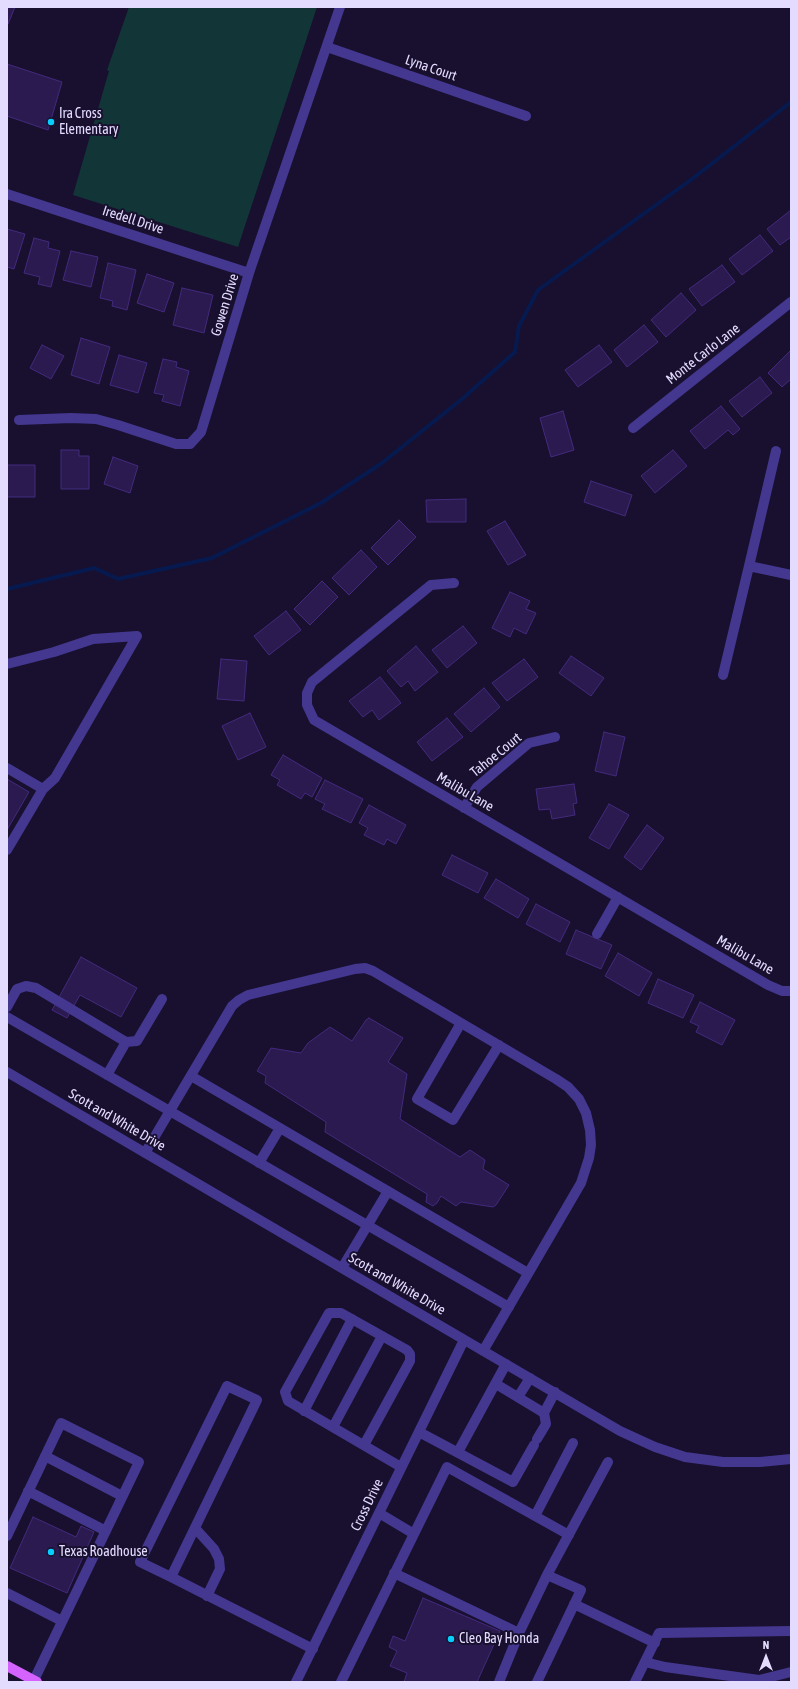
<!DOCTYPE html>
<html>
<head>
<meta charset="utf-8">
<style>
	body { margin:0 }
	#map { position:relative; width:798px; height:1689px; overflow:hidden; background:#18102e; font-family:"Asap Condensed",sans-serif }
	canvas { display:block }
	.frame { position:absolute; inset:0; border:8px solid #e4dcff; pointer-events:none }
	.north { position:absolute; left:746px; top:1637px; width:40px; height:40px; -webkit-text-stroke:3px #18102e; paint-order:stroke; rotate:0deg; font-size:11px; font-weight:700; line-height:16px; text-align:center; color:#e4dcff }
	.north::after { content:''; display:block; margin:auto; width:14px; height:18px; background:#e4dcff; clip-path:polygon(50% 0,100% 100%,50% 72%,0 100%) }
</style>
</head>
<body>
<div id="map">
<canvas width="798" height="1689"></canvas>
<div class="frame"></div>
<div class="north">N</div>
</div>
<script>
const c = document.querySelector('canvas').getContext('2d');
c.lineJoin = 'round';
function fill(path, color) { c.fillStyle = color; c.fill(path, 'evenodd'); }
const toPath = rows => new Path2D(rows.map(r => 'M' + r).join(''));
function strokePath(path, color, width, dash) { c.strokeStyle = color; c.lineWidth = width; c.lineCap = dash ? 'butt' : 'round'; c.setLineDash(dash || []); c.stroke(path); }
function write(font, color, halo, rows, align = 'center') {
  c.font = font + ' "Asap Condensed",sans-serif'; c.lineWidth = 4; c.setLineDash([]); c.textBaseline = 'middle'; c.strokeStyle = halo; c.fillStyle = color; for (const [text, x, y, turn = 0] of rows) {
    c.save(); c.translate(x, y); c.rotate((+turn || 0) * Math.PI / 180); c.textAlign = isNaN(turn) ? turn : align; if (halo) c.strokeText(text, 0, 0); c.fillText(text, 0, 0); c.restore();
  }
}
fill(toPath([
	[129,7,317,7,238,247,73,195,109,71,107,70]
]), '#123638');
strokePath(toPath([
	[7,589,94,568,118,579,212,558,321,503,382,463,462,399,515,352,519,326,538,290,692,179,791,102]
]), '#071a50', 4);
const building = toPath([
	[7,7,15,7,8,24,7,23,7,7],
	[7,64,62,82,48,130,7,116,7,64],
	[791,210,791,237,780,245,767,229,791,210],
	[7,229,25,234,14,269,7,267,7,229],
	[760,235,773,251,742,275,729,259,760,235],
	[34,238,49,242,48,248,60,251,51,287,38,284,40,277,24,273,34,238],
	[71,251,98,257,91,287,63,280,71,251],
	[108,263,136,270,127,310,112,306,113,301,100,298,108,263],
	[722,265,735,282,702,306,689,289,722,265],
	[147,274,174,283,164,312,137,303,147,274],
	[182,288,213,295,204,333,173,325,182,288],
	[681,293,696,310,666,337,651,320,681,293],
	[644,325,658,342,627,367,614,350,644,325],
	[81,338,110,347,99,384,71,375,81,338],
	[42,345,64,356,51,379,30,368,42,345],
	[599,345,612,362,578,387,565,370,599,345],
	[791,350,791,379,782,387,768,373,791,350],
	[119,355,147,363,138,393,110,385,119,355],
	[163,359,177,362,176,367,189,371,180,406,162,401,164,395,154,393,163,359],
	[760,377,772,393,742,417,729,401,760,377],
	[721,406,740,429,733,435,728,430,705,449,690,431,721,406],
	[563,411,574,450,551,457,540,418,563,411],
	[61,450,79,450,79,456,89,456,89,489,61,489,61,450],
	[673,450,687,466,655,493,641,476,673,450],
	[113,457,138,466,130,493,104,484,113,457],
	[7,465,35,465,35,497,7,497,7,465],
	[591,481,632,495,625,516,584,502,591,481],
	[466,499,466,522,427,522,426,500,466,499],
	[399,520,416,537,388,565,371,548,399,520],
	[505,521,526,555,508,565,487,531,505,521],
	[361,550,377,567,349,595,332,578,361,550],
	[322,581,338,597,310,625,294,609,322,581],
	[510,592,530,601,526,609,536,613,526,634,514,628,510,637,492,628,510,592],
	[286,611,301,630,269,655,254,636,286,611],
	[463,626,477,643,447,668,432,650,463,626],
	[416,646,438,672,415,691,408,681,401,687,387,671,416,646],
	[571,656,604,678,591,696,559,673,571,656],
	[221,659,247,661,244,701,217,699,221,659],
	[524,659,538,677,507,701,492,683,524,659],
	[380,677,401,703,379,720,372,710,363,717,349,701,380,677],
	[484,688,500,707,471,732,454,714,484,688],
	[250,713,266,747,238,760,222,726,250,713],
	[447,718,463,737,432,761,417,742,447,718],
	[604,732,625,737,616,776,595,771,604,732],
	[283,755,322,778,312,797,305,793,301,799,277,785,280,780,271,775,283,755],
	[7,779,29,792,7,830,7,779],
	[325,780,363,799,351,823,322,809,325,804,315,799,325,780],
	[574,784,577,803,573,804,575,815,552,819,550,809,539,810,536,789,574,784],
	[609,804,629,815,609,849,589,838,609,804],
	[369,805,406,825,396,844,387,839,384,845,364,835,368,828,359,823,369,805],
	[647,825,664,838,641,870,624,857,647,825],
	[452,855,488,873,478,893,442,875,452,855],
	[496,879,529,899,518,918,484,898,496,879],
	[536,904,570,922,560,942,526,924,536,904],
	[576,930,612,945,601,969,566,954,576,930],
	[618,953,652,973,639,996,605,976,618,953],
	[81,957,137,988,121,1017,80,995,67,1018,52,1010,81,957],
	[658,979,694,995,683,1018,648,1003,658,979],
	[700,1002,735,1020,722,1045,696,1032,699,1026,690,1022,700,1002],
	[369,1018,403,1038,388,1062,407,1074,400,1119,460,1157,470,1150,485,1160,483,1169,509,1185,496,1205,493,1207,461,1202,456,1206,441,1196,437,1203,433,1206,426,1202,427,1194,325,1132,326,1122,265,1083,266,1076,257,1071,271,1048,301,1053,308,1043,330,1027,352,1041,366,1020,369,1018],
	[33,1517,76,1537,81,1526,94,1532,67,1593,10,1568,33,1517],
	[423,1598,500,1631,477,1682,404,1682,407,1673,390,1666,397,1651,389,1647,393,1636,405,1641,423,1598]
]);
fill(building, '#2b1a50');
strokePath(building, '#432a7e', 1);
strokePath(toPath([
	[327,47,526,116],
	[7,194,249,273],
	[19,420,71,418,96,419,118,425,176,444,190,444,201,432,249,273,340,7],
	[633,428,791,302],
	[749,566,776,451],
	[454,583,431,585,312,682,307,693,307,705,314,720,768,985,782,991,791,991],
	[7,664,54,652,93,639,137,636,55,778,43,789],
	[723,675,749,566,791,575],
	[7,768,43,789,7,850],
	[464,808,477,787,529,743,555,737],
	[597,934,618,897],
	[7,1007,17,989,26,986,36,988,126,1042],
	[7,1017,509,1307],
	[461,1023,417,1099,453,1120,499,1045],
	[7,1072,620,1431,655,1447,685,1457,723,1462,760,1462,791,1459],
	[107,1075,126,1042,137,1041,162,999],
	[191,1076,528,1273],
	[145,1153,232,1006,239,1000,248,995,355,969,365,968,373,971,556,1079,568,1087,579,1099,586,1113,590,1130,591,1145,589,1158,581,1183,483,1351],
	[259,1163,280,1128],
	[342,1268,388,1191],
	[496,1384,544,1413],
	[227,1386,257,1400,171,1577,140,1562,227,1386],
	[518,1397,530,1378],
	[304,1411,352,1319],
	[333,1427,382,1336],
	[419,1432,513,1482,534,1445],
	[537,1439,546,1424,544,1413,555,1392],
	[364,1445,410,1361,410,1354,407,1350,341,1313,329,1313,285,1392,288,1401,401,1467],
	[458,1452,506,1364],
	[45,1456,122,1496],
	[28,1491,106,1531],
	[379,1513,414,1534],
	[535,1516,573,1443],
	[195,1528,214,1549,219,1559,220,1569,207,1596],
	[7,1536,61,1423,139,1462,34,1680],
	[394,1573,519,1633],
	[171,1577,313,1649],
	[7,1593,62,1621],
	[574,1604,655,1643],
	[645,1662,665,1667,759,1680,791,1672],
	[296,1682,464,1340],
	[341,1682,447,1467,569,1535],
	[499,1682,519,1633,547,1575],
	[537,1682,581,1590,547,1575,608,1462],
	[635,1682,659,1633,791,1631]
]), '#443790', 10);
strokePath(toPath([
	[7,1666,37,1682]
]), '#d563ff', 10);
for (const [x, y, r, color] of [
	[51,122,4,"#08cdff"],
	[51,1552,4,"#08cdff"],
	[451,1639,4,"#08cdff"]
]) { const dot = new Path2D(); dot.arc(x, y, r, 0, 2 * Math.PI); c.fillStyle = color; c.fill(dot); strokePath(dot, '#18102e', 1.5); }
write('14px', '#e4dcff', '#18102e', [
	["Lyna Court",431,68,19],
	["Iredell Drive",133,220,18],
	["Gowen Drive",225,305,-73],
	["Monte Carlo Lane",703,354,-38],
	["Tahoe Court",496,755,-39],
	["Malibu Lane",465,792,30],
	["Malibu Lane",745,955,30],
	["Scott and White Drive",117,1120,30],
	["Scott and White Drive",397,1284,30],
	["Cross Drive",367,1505,-64]
]);
write('14px', '#e4dcff', '#18102e', [
	["Ira Cross",59,114],
	["Elementary",59,130],
	["Texas Roadhouse",59,1552],
	["Cleo Bay Honda",459,1639]
], 'left');
</script>
</body>
</html>
